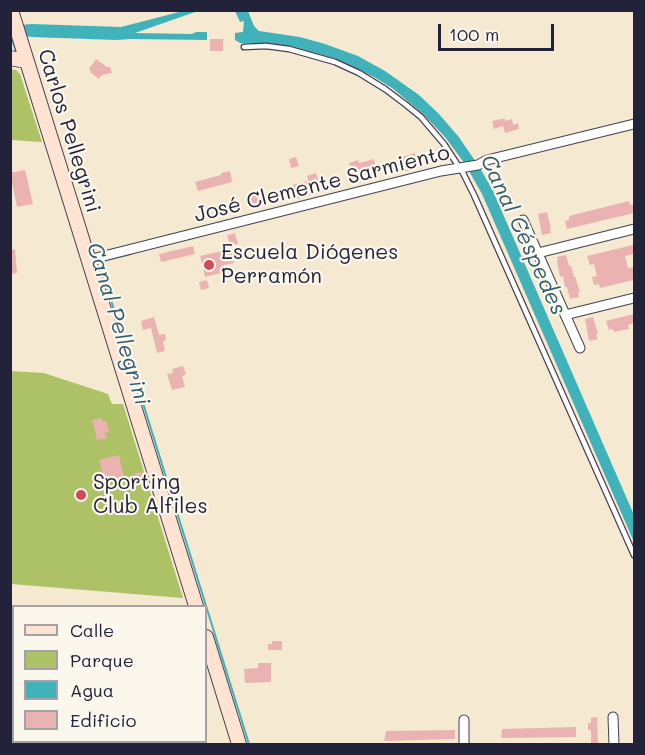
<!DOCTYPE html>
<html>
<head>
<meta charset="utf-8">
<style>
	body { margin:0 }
	#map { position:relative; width:645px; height:755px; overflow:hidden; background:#f5e9d2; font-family:Mali,sans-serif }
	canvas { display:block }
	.frame { position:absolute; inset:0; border:12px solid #22223b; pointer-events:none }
	.legend { position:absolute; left:12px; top:605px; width:195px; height:138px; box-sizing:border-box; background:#fbf7ec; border:2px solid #a4a2a5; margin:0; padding:8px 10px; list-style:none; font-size:18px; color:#22223b }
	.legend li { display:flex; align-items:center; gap:12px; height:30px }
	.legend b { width:30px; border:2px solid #a4a2a5 }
	.scale { position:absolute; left:438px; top:24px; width:116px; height:27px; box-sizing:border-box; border:3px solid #22223b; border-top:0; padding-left:8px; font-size:18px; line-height:21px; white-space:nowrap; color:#22223b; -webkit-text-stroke:4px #fbf7ec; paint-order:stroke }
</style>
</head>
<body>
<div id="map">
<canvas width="645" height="755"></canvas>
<div class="frame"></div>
<ul class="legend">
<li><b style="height:8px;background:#fee3d2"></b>Calle</li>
<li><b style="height:16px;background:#adc266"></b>Parque</li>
<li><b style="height:16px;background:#42b2ba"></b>Agua</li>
<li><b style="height:16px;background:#eab3b1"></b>Edificio</li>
</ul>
<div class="scale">100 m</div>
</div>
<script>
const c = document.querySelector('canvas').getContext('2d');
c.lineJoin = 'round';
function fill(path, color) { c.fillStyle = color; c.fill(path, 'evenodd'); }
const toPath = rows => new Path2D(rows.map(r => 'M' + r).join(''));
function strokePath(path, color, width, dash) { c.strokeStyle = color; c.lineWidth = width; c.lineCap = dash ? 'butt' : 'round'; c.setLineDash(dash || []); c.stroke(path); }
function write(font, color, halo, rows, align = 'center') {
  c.font = font + ' Mali,sans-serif'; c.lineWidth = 4.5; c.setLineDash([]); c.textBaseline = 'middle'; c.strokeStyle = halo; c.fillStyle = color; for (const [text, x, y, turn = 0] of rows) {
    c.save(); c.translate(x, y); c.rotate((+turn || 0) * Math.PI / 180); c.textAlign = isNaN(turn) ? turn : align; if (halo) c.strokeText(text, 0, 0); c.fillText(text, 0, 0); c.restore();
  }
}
fill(toPath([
	[10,69,16,70,20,74,42,142,11,140],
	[10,371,44,373,108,394,112,404,123,404,183,598,11,584]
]), '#adc266');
fill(toPath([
	[183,11,198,11,135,33,192,34,196,32,207,32,207,40,131,39,116,40,32,37,23,36,20,25,32,24,121,27],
	[235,11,248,11,254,26,259,31,300,37,325,44,358,56,385,71,419,95,438,113,458,136,476,162,465,164,445,137,422,113,392,88,374,77,337,60,315,53,274,44,240,43,235,40,235,33,243,32,244,21,240,22],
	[480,168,493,191,634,515,634,542,482,194,469,171]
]), '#42b2ba');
strokePath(toPath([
	[10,33,17,54],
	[21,65,33,103],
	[131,254,106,260,101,268,249,744]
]), '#42b2ba', 2);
fill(toPath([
	[210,39,223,39,223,51,210,51],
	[96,59,107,67,110,67,112,73,102,75,99,79,90,72,91,71,89,69],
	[501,119,505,119,505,121,512,119,513,125,518,123,519,129,505,133,503,126,494,129,492,121],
	[415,153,419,167,403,172,399,158],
	[296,157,299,166,291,168,289,159],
	[374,159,376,169,353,177,349,163,358,160,359,163],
	[25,170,33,204,17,207,10,173],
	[230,171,232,182,198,191,195,182,221,175,221,173],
	[316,173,319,183,310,185,307,176],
	[308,181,312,194,296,199,292,185],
	[256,191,259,202,250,204,248,194],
	[629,201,630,205,634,204,634,213,567,229,565,221,569,220,569,216],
	[547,212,551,229,550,229,551,233,542,235,538,214],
	[235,233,238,244,230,246,227,235],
	[633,245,634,254,625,256,628,268,634,267,634,280,600,288,599,284,594,285,592,277,597,276,594,264,590,265,587,256],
	[193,246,195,254,161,262,159,254],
	[15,249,17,273,10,274,10,250],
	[231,249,234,263,224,265,225,272,205,277,200,256],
	[566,255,569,266,571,266,574,277,575,276,580,292,578,292,579,297,570,299,567,287,565,287,563,276,560,277,557,261,558,260,557,257],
	[207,280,209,288,201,290,199,282],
	[634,314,634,323,628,325,629,329,614,332,613,329,609,330,606,321],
	[154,317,159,335,165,334,166,340,163,341,165,351,157,353,151,328,143,330,141,321],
	[593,317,598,334,596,335,598,339,589,341,585,319],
	[183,366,186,374,182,376,185,387,172,390,167,374,173,373,172,369],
	[102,418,103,422,106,421,109,432,105,433,107,438,97,440,92,420],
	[119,455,124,478,105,483,99,460],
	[141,472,144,482,137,484,134,474],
	[272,641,282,641,282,650,268,650,268,644,272,644],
	[258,663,271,663,271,682,245,683,244,669,258,668],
	[597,717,598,744,591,744,591,730,588,730,588,723,591,723,591,718],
	[576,727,576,737,501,738,502,729],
	[455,730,455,739,384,741,386,731]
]), '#eab3b1');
const lane = toPath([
	[244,47,266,46,289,49,335,62,359,73,385,89,405,104,421,117,444,144,463,173,474,195,634,555]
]);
const street = toPath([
	[523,220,580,348],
	[538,253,634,229],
	[88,260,441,171,478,165,487,160,634,124],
	[565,315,634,298],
	[613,717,614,744],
	[464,720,464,744]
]);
const secondary = toPath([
	[11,10,196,606],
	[10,58,26,61],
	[206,637,239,744]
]);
strokePath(lane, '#424052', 7);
strokePath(street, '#424052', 11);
strokePath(secondary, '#424052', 16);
strokePath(lane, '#fff', 4.5);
strokePath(street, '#fff', 9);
strokePath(secondary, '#fee3d2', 14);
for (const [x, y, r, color] of [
	[209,265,6,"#d1495b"],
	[81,495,6,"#d1495b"]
]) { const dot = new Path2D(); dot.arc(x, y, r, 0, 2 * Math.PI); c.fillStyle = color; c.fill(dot); strokePath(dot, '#fbf7ec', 2); }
write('21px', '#22223b', '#fbf7ec', [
	["Carlos Pellegrini",69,131,73],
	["José Clemente Sarmiento",322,184,-14]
]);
write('21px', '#22223b', '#fbf7ec', [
	["Escuela Diógenes",221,253],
	["Perramón",221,277],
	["Sporting",93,483],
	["Club Alfiles",93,507]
], 'left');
write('italic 22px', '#2f5c6e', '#fbf7ec', [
	["Canal Céspedes",523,235,65],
	["Canal Pellegrini",118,324,73]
]);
</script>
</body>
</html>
